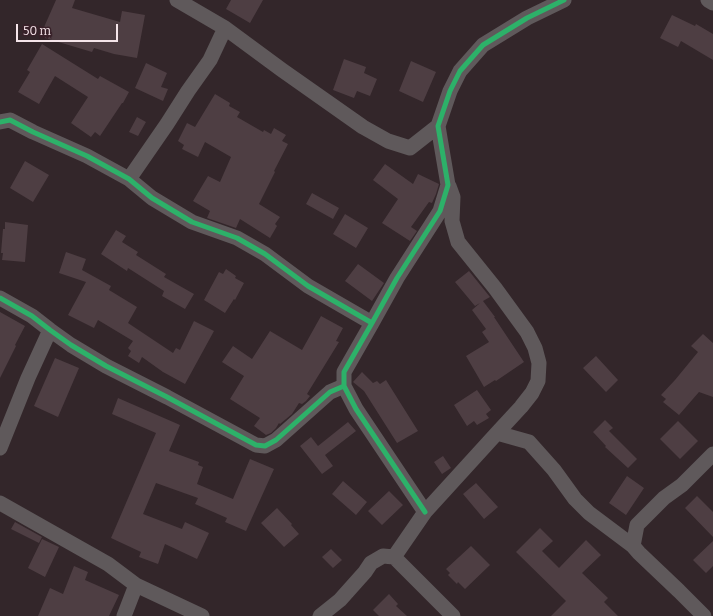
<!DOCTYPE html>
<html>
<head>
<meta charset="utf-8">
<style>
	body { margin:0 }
	#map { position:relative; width:713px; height:616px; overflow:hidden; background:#33262a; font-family:Bitter,serif }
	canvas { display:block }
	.scale { position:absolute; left:16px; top:24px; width:102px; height:18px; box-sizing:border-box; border:2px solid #f5e5ea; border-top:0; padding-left:5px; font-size:12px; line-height:14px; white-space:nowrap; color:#f5e5ea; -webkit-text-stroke:3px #382129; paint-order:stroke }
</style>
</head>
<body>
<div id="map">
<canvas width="713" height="616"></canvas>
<div class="scale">50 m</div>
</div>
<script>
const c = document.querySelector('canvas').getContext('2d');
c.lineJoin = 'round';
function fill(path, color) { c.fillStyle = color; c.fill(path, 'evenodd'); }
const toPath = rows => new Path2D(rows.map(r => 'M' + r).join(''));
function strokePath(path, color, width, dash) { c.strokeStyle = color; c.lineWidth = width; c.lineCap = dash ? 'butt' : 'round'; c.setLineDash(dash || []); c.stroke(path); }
fill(toPath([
	[56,0,75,0,72,8,120,22,122,11,145,15,137,58,114,54,94,48,92,52,45,38,46,36,41,34],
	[231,0,263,0,250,23,226,9],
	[672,15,695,26,696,24,713,34,713,60,681,41,678,47,660,38],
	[42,44,98,79,100,76,129,92,123,103,122,103,100,136,95,132,91,137,71,123,88,97,55,76,39,104,18,92,30,72,27,70],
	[344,59,366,67,364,73,377,79,370,96,357,91,354,98,333,90],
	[411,61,436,72,423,102,399,91],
	[146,63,167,73,161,87,168,89,163,101,135,88],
	[215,94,230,103,229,106,240,112,237,117,263,132,264,130,271,134,274,128,286,135,282,141,288,144,274,171,275,172,259,204,280,217,275,224,277,226,270,238,240,219,236,228,207,218,210,211,193,201,208,176,220,182,231,157,205,142,198,157,182,149,184,145,178,141,187,123,195,127],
	[137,117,146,122,138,136,129,132],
	[25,161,49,175,33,202,10,188],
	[385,164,413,184,418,174,439,184,436,194,432,203,429,202,411,227,417,231,410,241,382,223,398,199,373,180],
	[312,193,339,208,333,219,306,204],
	[345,214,368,228,356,248,333,234],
	[5,222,28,225,25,262,2,260,3,253,1,253,3,229,5,229],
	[116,230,126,236,122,242,138,252,136,255,166,274,164,277,194,294,185,309,162,296,164,291,128,268,127,271,101,254],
	[66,252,86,259,82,270,111,286,109,290,137,307,128,323,173,353,176,348,180,350,194,321,214,331,185,384,163,372,142,357,139,363,128,356,131,351,128,348,133,341,98,320,94,328,68,315,86,282,59,273],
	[358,264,384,283,372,301,345,281],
	[226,269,236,276,235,278,244,283,235,300,234,299,225,313,204,300,219,272,223,274],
	[469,271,490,297,483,301,495,317,494,317,524,362,496,381,495,380,484,387,466,356,489,342,482,332,486,329,472,310,480,303,475,306,455,282],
	[0,312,25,326,15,345,16,346,0,378],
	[321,316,343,328,336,341,339,342,307,394,310,396,306,401,302,404,299,403,292,414,280,424,279,423,276,428,271,433,266,435,254,426,260,418,230,399,244,376,222,362,233,346,252,359,270,331,302,350],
	[703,334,713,343,713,397,699,392,679,415,663,402,666,399,661,395,675,380,698,352,691,346],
	[596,356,618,380,606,392,583,368],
	[55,358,79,368,58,417,34,406],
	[362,372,373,383,377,381,380,384,386,380,418,431,397,443,364,391,353,382],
	[477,390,491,410,486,414,489,418,477,425,474,421,467,426,454,405],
	[118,398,180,425,169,451,199,462,198,465,203,467,197,484,233,499,250,459,274,469,246,531,225,522,227,518,195,504,198,498,156,483,143,514,182,529,185,522,209,533,197,559,165,544,158,564,139,557,141,552,111,538,156,433,112,414],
	[605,420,613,428,609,431,637,459,628,468,605,447,606,446,593,432],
	[678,421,698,441,680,459,660,439],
	[348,422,356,431,325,455,333,466,322,474,300,446,311,437,318,446],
	[443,456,451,468,442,474,434,462],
	[627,476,644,488,626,515,609,503],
	[343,481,367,502,356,515,332,494],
	[476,483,498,507,484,519,463,494],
	[389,491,403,505,382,525,368,511],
	[697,496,713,512,713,537,685,508],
	[277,508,292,524,291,525,299,534,284,547,261,523],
	[15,522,42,537,39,543,11,529],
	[540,528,553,541,542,551,559,568,586,540,601,555,582,573,608,598,604,602,618,616,551,616,566,601,516,552],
	[42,539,59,547,45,577,28,568],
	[713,541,713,566,706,573,693,560],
	[471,546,490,565,465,589,458,582,457,584,448,575,450,573,446,569],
	[331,549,342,560,333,568,322,557],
	[74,566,88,572,85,580,119,595,109,616,38,616,50,588,63,594],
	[389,594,398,604,396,606,407,616,379,616,373,610]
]), '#4e3e43');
strokePath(toPath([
	[177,0,225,28,282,70,363,127,388,141,410,148,438,126],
	[708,0,713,3],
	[0,122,10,120,33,132,87,156,129,179,152,198,192,222,237,238,265,254,308,286,372,323],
	[129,179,167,124,188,91,210,60,225,28],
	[0,298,32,316,50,330,71,345,106,366,167,397,256,445,265,446,276,440,330,392,344,386],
	[497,433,529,442,554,470,575,499,589,513,633,546,639,553,679,591,704,616],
	[0,448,28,378,50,330],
	[0,503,108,564,136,585,202,616],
	[425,512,356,409,344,386,344,372,372,323,397,278,440,211,448,185,438,126,450,91,460,71,483,45,527,18,564,0],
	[633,546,637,525,664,498,682,485,713,454],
	[394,557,425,512,497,433,521,407,532,393,538,381,539,363,535,348,527,332,495,288,458,242,452,221,453,197,449,186],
	[124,616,136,585],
	[320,616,340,600,365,572,371,563,383,556,394,557,453,616]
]), '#5f595b', 15);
strokePath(toPath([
	[0,122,10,120,33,132,87,156,129,179,152,198,192,222,237,238,265,254,308,286,372,323],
	[0,298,32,316,50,330,71,345,106,366,167,397,256,445,265,446,276,440,330,392,344,386],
	[425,512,356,409,344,386,344,372,372,323,397,278,440,211,448,185,438,126,450,91,460,71,483,45,527,18,564,0]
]), '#2db169', 5);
</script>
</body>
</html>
